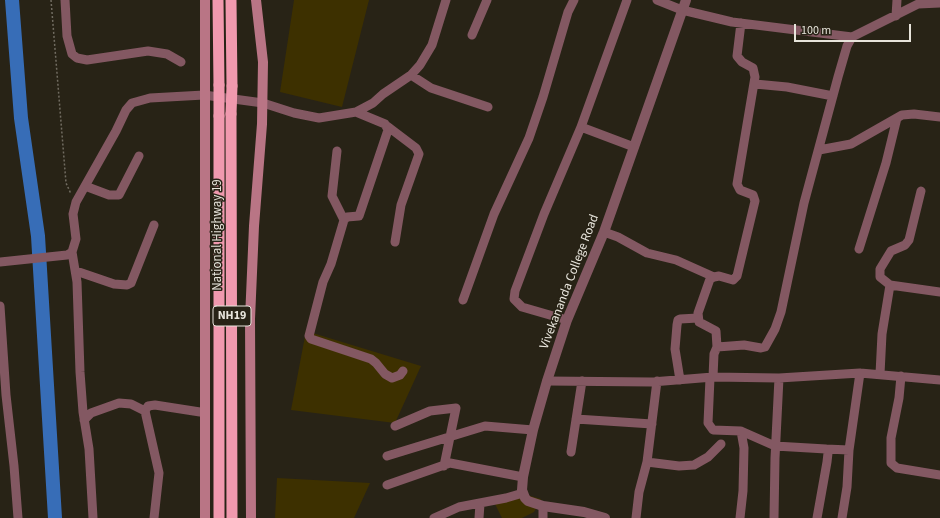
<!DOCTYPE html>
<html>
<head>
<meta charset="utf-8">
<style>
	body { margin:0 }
	#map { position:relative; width:940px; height:518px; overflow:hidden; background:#282316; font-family:"Source Sans 3",sans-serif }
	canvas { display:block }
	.scale { position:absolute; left:794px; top:24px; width:117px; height:18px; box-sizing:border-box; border:2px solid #e7e4db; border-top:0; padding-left:5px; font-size:12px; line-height:14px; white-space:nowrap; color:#e7e4db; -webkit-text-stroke:3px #282316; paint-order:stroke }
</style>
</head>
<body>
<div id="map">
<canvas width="940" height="518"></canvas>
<div class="scale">100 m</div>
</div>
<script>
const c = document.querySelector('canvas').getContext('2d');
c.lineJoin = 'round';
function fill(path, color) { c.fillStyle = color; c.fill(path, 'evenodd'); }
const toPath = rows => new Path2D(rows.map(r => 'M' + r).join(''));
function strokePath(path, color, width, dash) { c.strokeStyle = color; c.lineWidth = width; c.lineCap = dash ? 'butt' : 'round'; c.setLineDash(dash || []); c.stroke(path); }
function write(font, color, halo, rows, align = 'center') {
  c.font = font + ' "Source Sans 3",sans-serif'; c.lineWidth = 3; c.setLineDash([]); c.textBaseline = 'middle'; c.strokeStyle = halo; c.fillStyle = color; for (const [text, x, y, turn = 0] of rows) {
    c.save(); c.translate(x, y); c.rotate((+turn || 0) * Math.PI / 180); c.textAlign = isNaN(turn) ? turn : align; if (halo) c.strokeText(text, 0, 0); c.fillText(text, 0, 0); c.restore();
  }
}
fill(toPath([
	[294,0,369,0,342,107,280,92],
	[306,331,421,366,395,423,291,410],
	[277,478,370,483,354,518,275,518],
	[524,494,541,499,534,512,522,518,502,518,493,500]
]), '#3d3000');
strokePath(toPath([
	[12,0,21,118,38,236,55,518]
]), '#376db7', 14);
strokePath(toPath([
	[51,0,66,183,71,194]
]), '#716c61', 1.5, [2, 2]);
strokePath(toPath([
	[65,0,67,36,72,54,77,58,87,60,148,51,167,54,181,62],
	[657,0,682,10,732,22,852,37,918,4,940,3],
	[896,16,897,0],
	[472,35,487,0],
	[411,75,431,88,488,107],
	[755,84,787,87,833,96],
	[356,112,385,124,388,130,359,216,347,217,344,220,331,264,323,282,309,336,311,339,371,359,376,363,385,374,392,378,400,375,403,371],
	[387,126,416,148,419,154,401,205,395,242],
	[581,127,634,147],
	[819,150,851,144,902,115,914,114,940,117],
	[337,151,332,196,344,220],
	[85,186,109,195,119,195,139,156],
	[604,232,618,237,647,253,676,260,714,277],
	[859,249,886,163,897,118],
	[72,252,77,282,80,372,83,412,89,449,93,518],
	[0,262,67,255,72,252,76,239,73,214,76,202,116,131,126,110,132,103,150,98,204,95,263,103,294,113,319,118,356,112,373,103,383,94,411,75,420,65,432,45,446,0],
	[76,271,114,284,127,285,131,283,154,225],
	[890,285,940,292],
	[463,300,494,214,529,138,543,97,568,12,574,0],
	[0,306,6,395,14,466,18,518],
	[567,320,522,307,514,299,515,291,544,214,581,127,627,0],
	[717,347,716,331,699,322,698,313,710,279,714,277,719,276,733,280,737,276,755,201,753,195,740,190,737,184,755,77,753,68,742,62,737,56,741,23],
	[880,374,882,334,890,285,880,277,880,269,891,251,905,245,909,240,921,191],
	[901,376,899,398,891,438,891,463,897,468,940,475],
	[713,377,714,354,717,347,744,345,761,348,765,347,775,329,781,312,804,203,838,77,847,46,852,37],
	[710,378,708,423,713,430,741,431,775,446,826,449,828,453,827,462,817,518],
	[680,380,675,349,677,325,678,320,680,319,698,318],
	[547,381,652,382,713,377,779,378,860,373,940,380],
	[576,419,652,424],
	[84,420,91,413,119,403,131,404,145,411],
	[395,426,430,411,456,408,444,466],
	[826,449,849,450],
	[571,452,582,381],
	[387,456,485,426,533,430],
	[647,462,657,381],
	[387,485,450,463,523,477],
	[154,518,159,473,145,411,148,406,155,405,200,412],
	[434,518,459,507,506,498,523,493],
	[479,518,480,504],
	[543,518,543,506],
	[636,518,639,492,647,462,679,466,694,465,708,457,721,444],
	[740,518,743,491,744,448,741,431],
	[774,518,775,458,779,378],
	[842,518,847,487,849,450,860,373]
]), '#835862', 9);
strokePath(toPath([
	[605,518,584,512,543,506,528,501,525,498,522,490,523,477,533,430,547,381,567,320,604,232,686,0]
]), '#835862', 10);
strokePath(toPath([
	[205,0,205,518],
	[251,518,250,319,254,226,262,124,263,62,256,0]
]), '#b97585', 10);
strokePath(toPath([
	[218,0,219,85],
	[231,0,232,86],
	[231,114,232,518],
	[219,518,219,116]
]), '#f099ae', 11);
strokePath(toPath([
	[231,114,232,86],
	[219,116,219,85]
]), '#f099ae', 11);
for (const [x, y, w] of [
	[232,316,38]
]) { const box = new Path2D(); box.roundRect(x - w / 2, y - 10, w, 20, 3); c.fillStyle = '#282316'; c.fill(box); strokePath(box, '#e7e4db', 1); }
write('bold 12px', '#e7e4db', null, [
	["NH19",232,316]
]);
write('13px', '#e7e4db', '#282316', [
	["National Highway 19",218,235,-90],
	["Vivekananda College Road",570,282,-69]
]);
</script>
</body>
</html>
